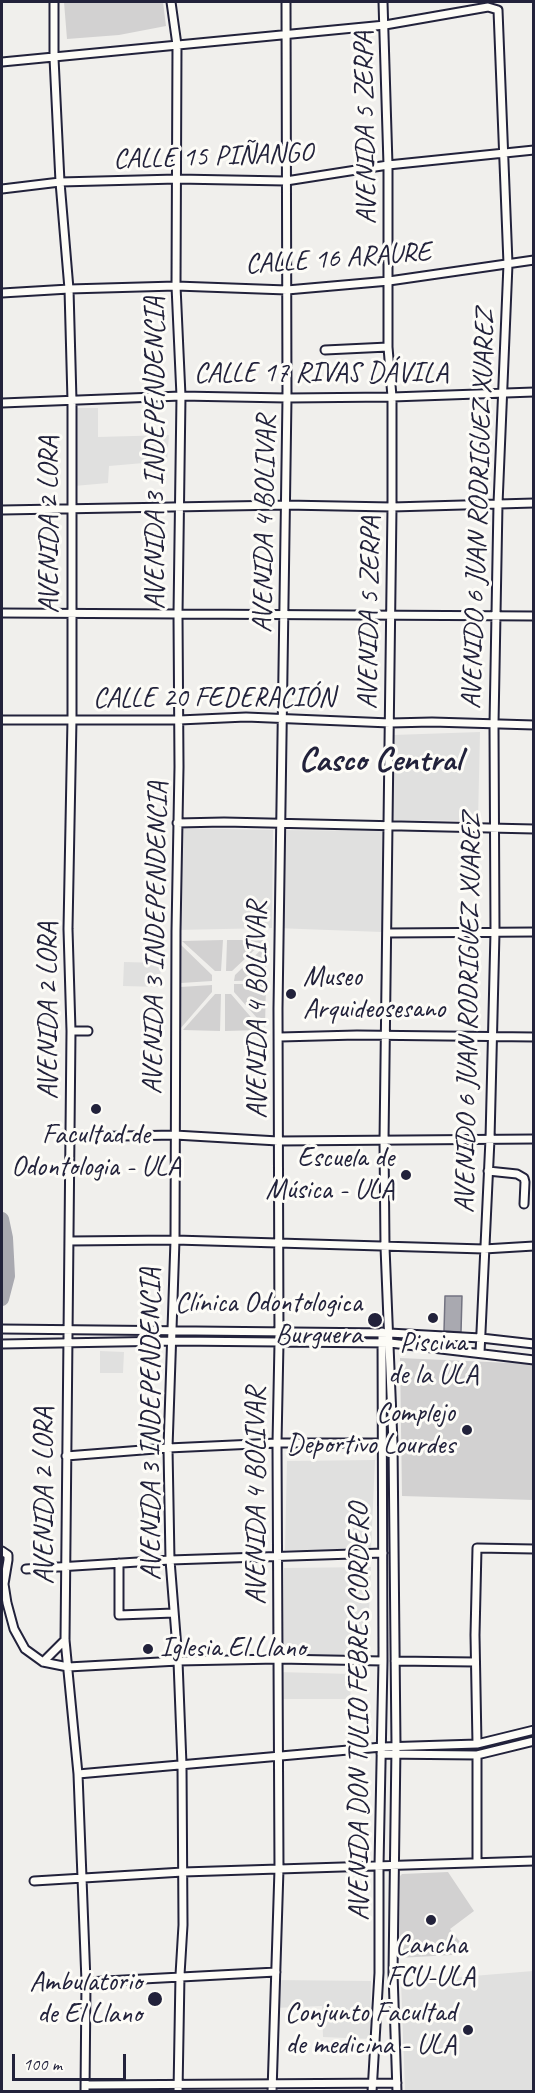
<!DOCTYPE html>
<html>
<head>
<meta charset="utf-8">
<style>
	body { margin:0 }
	#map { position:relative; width:535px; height:2093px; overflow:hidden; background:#f0efec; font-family:Caveat,sans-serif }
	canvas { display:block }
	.frame { position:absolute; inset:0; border:3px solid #22223b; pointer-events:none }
	.scale { position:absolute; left:12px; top:2054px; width:114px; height:27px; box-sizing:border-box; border:3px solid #22223b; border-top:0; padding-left:8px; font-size:18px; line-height:21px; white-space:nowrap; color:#22223b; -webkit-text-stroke:4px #fdfcf7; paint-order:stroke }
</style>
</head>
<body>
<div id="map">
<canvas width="535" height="2093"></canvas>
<div class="frame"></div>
<div class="scale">100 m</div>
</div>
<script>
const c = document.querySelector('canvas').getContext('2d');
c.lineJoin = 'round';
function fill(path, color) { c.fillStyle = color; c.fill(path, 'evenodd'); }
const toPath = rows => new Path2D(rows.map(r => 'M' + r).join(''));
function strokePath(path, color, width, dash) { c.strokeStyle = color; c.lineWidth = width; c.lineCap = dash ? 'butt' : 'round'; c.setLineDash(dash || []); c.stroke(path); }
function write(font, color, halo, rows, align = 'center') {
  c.font = font + ' Caveat,sans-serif'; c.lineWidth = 6; c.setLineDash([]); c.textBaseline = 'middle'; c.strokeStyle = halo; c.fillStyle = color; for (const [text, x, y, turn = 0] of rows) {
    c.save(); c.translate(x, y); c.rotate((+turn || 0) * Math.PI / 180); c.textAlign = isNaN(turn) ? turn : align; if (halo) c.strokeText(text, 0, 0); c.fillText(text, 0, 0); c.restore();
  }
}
fill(toPath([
	[76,408,98,408,98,437,169,435,167,461,109,466,108,483,74,486],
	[480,732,478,821,391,820,393,735],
	[176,828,273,830,272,928,175,930],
	[276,830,382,831,382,932,275,928],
	[124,962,161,963,160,987,123,986],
	[100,1351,124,1352,123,1373,100,1373],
	[375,1460,371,1550,285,1550,287,1461],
	[371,1567,367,1657,283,1657,284,1568],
	[278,1672,352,1674,350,1699,278,1699],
	[533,1971,533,2091,405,2091,401,1982],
	[274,1980,371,1981,370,2039,323,2037,322,2006,274,2008]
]), '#e0e0df');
fill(toPath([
	[64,2,163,2,166,26,119,35,67,39],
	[223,940,221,971,215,971,182,941],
	[227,940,265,940,232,971,226,971],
	[180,944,212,975,212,981,181,983],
	[266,945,266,980,234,981,235,975],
	[234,984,266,984,265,1027,234,992],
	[212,985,212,992,180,1029,180,987],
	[215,994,221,994,220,1031,183,1030],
	[225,994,231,994,262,1030,225,1031],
	[400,1358,533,1364,533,1500,402,1496],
	[448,1872,474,1911,450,1929,469,1954,399,1958,400,1876,402,1874]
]), '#d2d1d1');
const water = toPath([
	[445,1296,462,1296,461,1332,444,1331,445,1296]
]);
fill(water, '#a9a9b0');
strokePath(water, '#737381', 1.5);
strokePath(toPath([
	[2,1219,6,1238,8,1276,2,1299]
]), '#a9a9b0', 14);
const street = toPath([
	[54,2,54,58,60,182,69,289,72,401,72,719,68,929,71,1031,65,1640,78,1774,86,1982,85,2092],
	[171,2,177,45,176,286,181,396,178,614,179,767,176,931,175,1240,168,1448,170,1560,178,1661,182,1765,183,1925,180,1975,178,2092],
	[383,2,388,165,388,347,392,397,392,507,384,1141,385,1247,393,1443,396,1746,393,1973,397,2092],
	[2,62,385,25,488,7,498,10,508,264,498,504,494,724,495,932,490,1139,480,1353],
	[2,189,60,182,177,179,286,181,388,165,534,150],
	[2,293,69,289,176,286,287,290,389,281,534,260],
	[325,350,388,347],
	[2,403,181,396,287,398,392,397,534,392],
	[2,510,285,505,392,507,534,503],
	[2,613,534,616],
	[2,720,179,720,246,717,390,723,432,722,534,725],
	[177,823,224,822,534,829],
	[388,933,534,932],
	[71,1031,88,1031],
	[280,1037,357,1035,534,1037],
	[70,1137,175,1135,278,1141,534,1139],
	[488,1171,517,1174,524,1178,525,1182,524,1204],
	[69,1241,175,1240,484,1249,534,1246],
	[2,1329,389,1333,481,1338,534,1344],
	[2,1344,173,1341,390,1343,534,1360],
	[66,1456,168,1448,277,1443,383,1443],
	[2,1551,8,1555,8,1560,4,1584,7,1603,14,1629,25,1649,43,1662,68,1667,178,1661,278,1659,383,1661],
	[119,1563,119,1615,174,1613],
	[26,1569,170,1560,383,1553],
	[395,1661,475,1662],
	[43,1662,65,1640],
	[477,1744,475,1635,477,1548,534,1549],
	[381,1754,477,1755,534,1741],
	[477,1755,477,1862],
	[78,1774,382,1747,477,1744,534,1730],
	[34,1881,183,1872,534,1861],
	[86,1982,276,1972],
	[85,2085,397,2083],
	[272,2092,279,1869,277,1443,279,1343,278,1008,287,398,286,2],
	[372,2092,379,1973,379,1866,383,1661,382,1332]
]);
strokePath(street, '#22223b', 11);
strokePath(street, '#fdfcf7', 7);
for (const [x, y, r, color] of [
	[291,994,6,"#22223b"],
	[96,1109,6,"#22223b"],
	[406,1175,6,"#22223b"],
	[433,1318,6,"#22223b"],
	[375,1320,8,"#22223b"],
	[467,1430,6,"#22223b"],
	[148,1649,6,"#22223b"],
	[431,1920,6,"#22223b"],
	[155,1999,8,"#22223b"],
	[468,2030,6,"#22223b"]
]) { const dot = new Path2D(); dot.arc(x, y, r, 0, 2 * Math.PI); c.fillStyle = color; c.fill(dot); strokePath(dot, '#fdfcf7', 2); }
write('28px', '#22223b', '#fdfcf7', [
	["AVENIDA 5 ZERPA",366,128,-91],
	["CALLE 15 PIÑANGO",213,157,-2],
	["CALLE 16 ARAURE",338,259,-4],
	["CALLE 17 RIVAS DÁVILA",321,374],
	["AVENIDA 3 INDEPENDENCIA",156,453,-90],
	["AVENIDO 6 JUAN RODRIGUEZ XUAREZ",479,509,-88],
	["AVENIDA 4 BOLIVAR",265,524,-89],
	["AVENIDA 2 LORA",50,525,-90],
	["AVENIDA 5 ZERPA",370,613,-89],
	["CALLE 20 FEDERACIÓN",214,699],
	["AVENIDA 3 INDEPENDENCIA",156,938,-89],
	["AVENIDA 4 BOLIVAR",258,1010,-90],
	["AVENIDA 2 LORA",49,1011,-90],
	["AVENIDO 6 JUAN RODRIGUEZ XUAREZ",469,1013,-89],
	["AVENIDA 3 INDEPENDENCIA",152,1424,-90],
	["AVENIDA 2 LORA",45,1496,-90],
	["AVENIDA 4 BOLIVAR",257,1496,-90],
	["AVENIDA DON TULIO FEBRES CORDERO",360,1712,-90]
]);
write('28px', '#22223b', '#fdfcf7', [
	["Museo",303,978,"left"],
	["Arquideosesano",303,1010,"left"],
	["Facultad de",96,1136,"center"],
	["Odontologia - ULA",96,1168,"center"],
	["Escuela de",394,1159],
	["Música - ULA",394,1191],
	["Clínica Odontologica",362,1304],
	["Burguera",362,1336],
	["Piscina",433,1344,"center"],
	["de la ULA",433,1376,"center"],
	["Complejo",455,1414],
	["Deportivo Lourdes",455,1446],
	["Iglesia El Llano",160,1649,"left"],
	["Cancha",431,1946,"center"],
	["FCU-ULA",431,1978,"center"],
	["Ambulatorio",142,1983],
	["de El Llano",142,2015],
	["Conjunto Facultad",456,2014],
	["de medicina - ULA",456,2046]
], 'right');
write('bold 34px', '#22223b', '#fdfcf7', [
	["Casco Central",380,761]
]);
</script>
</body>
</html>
